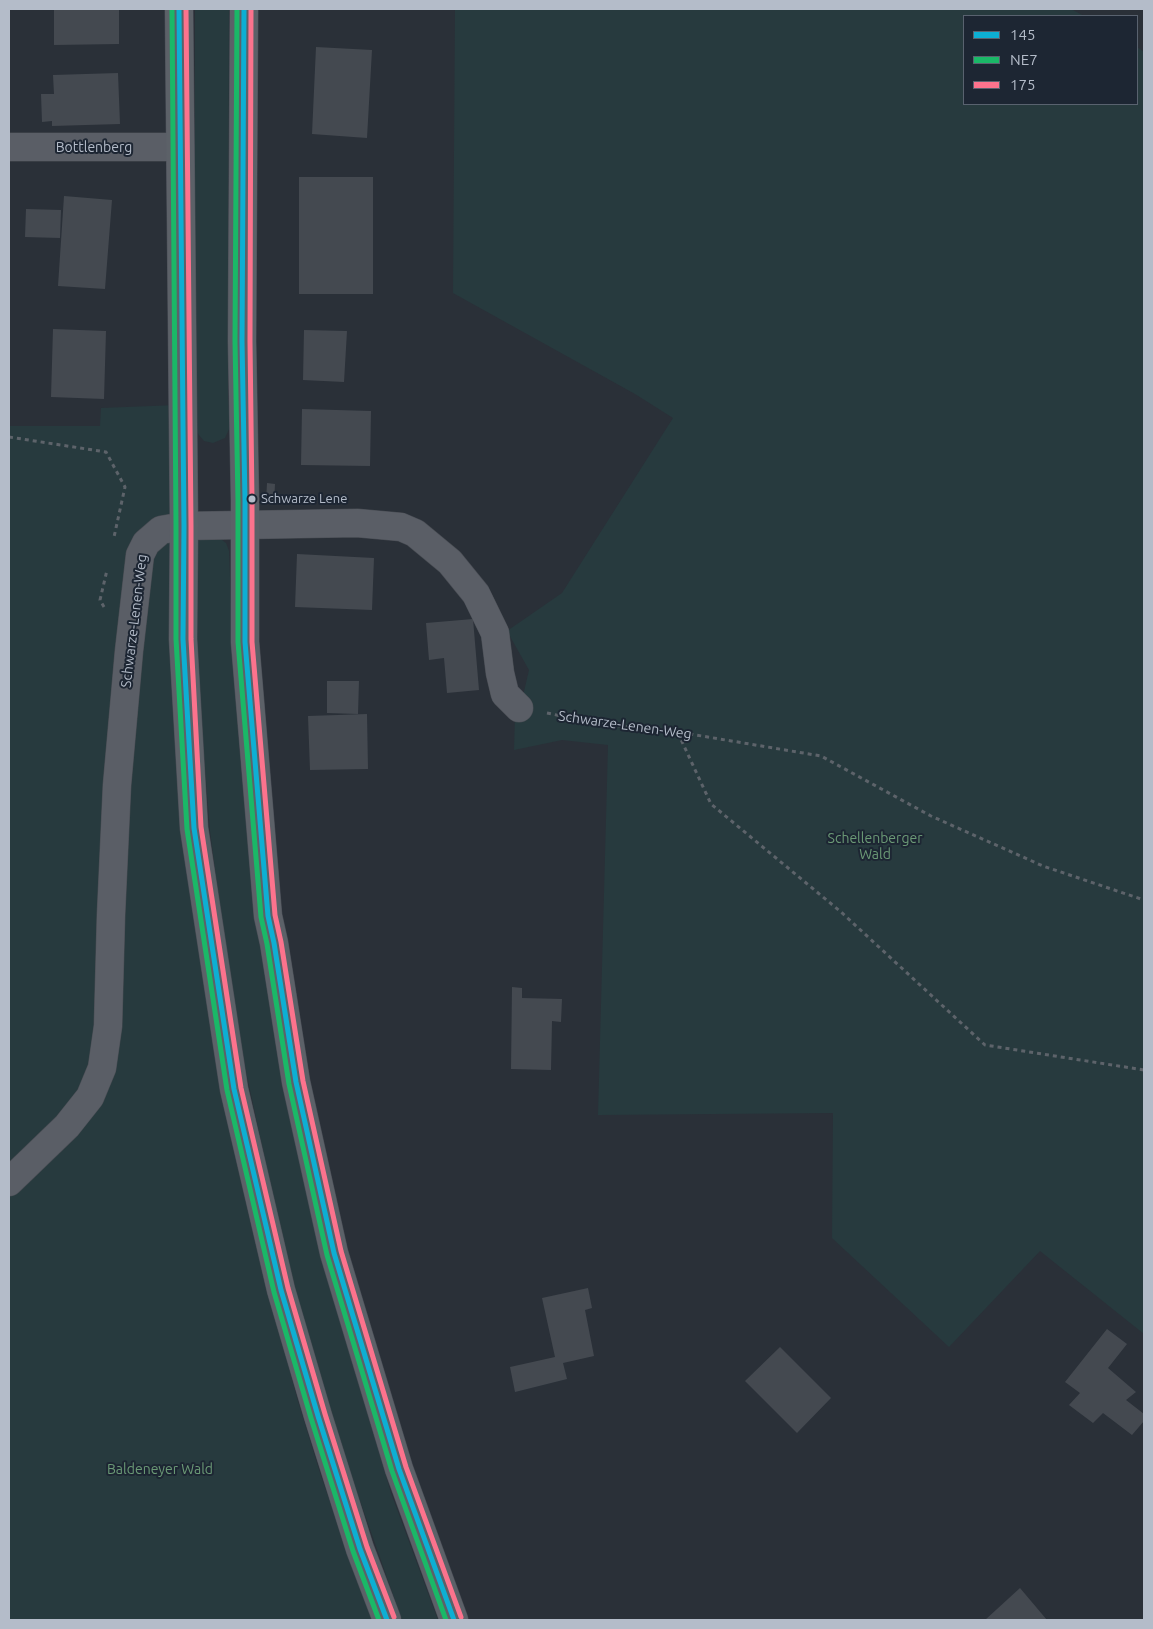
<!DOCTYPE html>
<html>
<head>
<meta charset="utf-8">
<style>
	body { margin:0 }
	#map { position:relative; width:1153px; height:1629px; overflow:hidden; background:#2a3038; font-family:Ubuntu,sans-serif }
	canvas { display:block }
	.frame { position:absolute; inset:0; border:10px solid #b4bcc9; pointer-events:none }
	.legend { position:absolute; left:963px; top:15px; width:175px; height:90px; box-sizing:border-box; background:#1d2633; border:1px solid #59626f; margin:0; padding:6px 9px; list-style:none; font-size:15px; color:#b4bcc9 }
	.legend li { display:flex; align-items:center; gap:10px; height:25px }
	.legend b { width:25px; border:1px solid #59626f }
</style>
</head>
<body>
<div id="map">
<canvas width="1153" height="1629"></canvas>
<div class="frame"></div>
<ul class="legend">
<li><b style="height:6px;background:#0dafd3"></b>145</li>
<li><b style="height:6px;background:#1ab867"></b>NE7</li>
<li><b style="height:6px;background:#fc738d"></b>175</li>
</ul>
</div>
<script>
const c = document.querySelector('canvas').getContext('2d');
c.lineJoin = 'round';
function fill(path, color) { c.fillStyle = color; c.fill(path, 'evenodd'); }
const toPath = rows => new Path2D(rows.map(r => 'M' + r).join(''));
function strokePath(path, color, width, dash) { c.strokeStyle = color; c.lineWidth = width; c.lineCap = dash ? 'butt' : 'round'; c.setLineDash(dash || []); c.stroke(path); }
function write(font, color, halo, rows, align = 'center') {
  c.font = font + ' Ubuntu,sans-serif'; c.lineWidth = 4; c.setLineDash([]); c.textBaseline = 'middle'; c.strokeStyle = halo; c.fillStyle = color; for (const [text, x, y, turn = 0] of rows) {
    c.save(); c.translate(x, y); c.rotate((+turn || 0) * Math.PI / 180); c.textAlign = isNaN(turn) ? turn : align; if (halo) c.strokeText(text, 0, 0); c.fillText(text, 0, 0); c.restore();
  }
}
fill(toPath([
	[195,9,229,9,228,395,230,427,225,438,213,443,204,441,194,429],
	[455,9,1071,9,1084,16,964,16,964,104,1137,104,1137,47,1144,52,1144,1334,1040,1251,949,1347,832,1238,833,1113,598,1115,608,745,562,740,514,750,515,715,522,700,529,670,507,631,562,593,673,418,635,394,453,293],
	[177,405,220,1081,248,1212,297,1398,321,1476,372,1620,9,1620,9,426,100,426,101,408],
	[210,535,218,537,226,543,229,551,232,630,239,742,252,886,278,1056,324,1267,391,1493,438,1620,402,1620,340,1444,308,1340,276,1211,247,1076,231,991,210,831,199,693,196,610,196,547,198,541]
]), '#273a3e');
fill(toPath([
	[54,9,119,9,119,44,54,45],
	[316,47,372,50,367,138,312,134],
	[118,73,120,124,52,126,52,121,42,122,41,94,54,94,53,75],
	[299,177,373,177,373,294,299,294],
	[64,196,112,200,105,289,58,286],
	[26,209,61,210,60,238,25,237],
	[53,329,106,331,104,399,51,397],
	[304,330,347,331,344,382,303,380],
	[302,409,371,411,370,466,301,465],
	[267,483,275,484,274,503,266,502],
	[297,554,374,558,372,610,295,607],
	[473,619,479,690,447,693,444,658,429,660,426,623],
	[327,681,359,681,358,714,327,713],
	[367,714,368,769,310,770,308,716],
	[512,987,522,988,522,998,562,999,561,1022,552,1021,551,1070,511,1069],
	[588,1288,592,1308,585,1310,594,1356,563,1363,567,1379,515,1392,510,1367,555,1357,542,1298],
	[1107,1329,1127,1344,1108,1368,1136,1392,1126,1400,1144,1414,1144,1421,1132,1435,1103,1413,1093,1423,1069,1405,1080,1393,1065,1382],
	[780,1347,831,1398,797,1433,745,1381],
	[1020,1588,1047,1620,985,1620]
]), '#444950');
const minor = toPath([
	[9,147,180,147],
	[9,1182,67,1126,90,1097,102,1068,108,1026,111,915,117,785,129,651,140,555,146,543,161,530,184,526,357,523,401,527,415,533,450,562,476,594,495,633,500,673,505,694,519,708]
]);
const major = toPath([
	[179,9,184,526,183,639,194,828,234,1089,281,1290,318,1416,360,1549,387,1620],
	[244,9,242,341,245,501,245,642,268,916,274,943,296,1082,334,1253,399,1469,454,1620]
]);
strokePath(minor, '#484c53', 29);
strokePath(major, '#484c55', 29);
strokePath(toPath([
	[9,437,106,452,125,487,114,537],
	[104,607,100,600,107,570],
	[547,713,600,724,678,732,821,756,931,816,1043,866,1144,900],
	[678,733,711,804,841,912,985,1045,1144,1070]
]), '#5d636a', 3, [4, 4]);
strokePath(minor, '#5a5e66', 28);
strokePath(major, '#5c6168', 28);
strokePath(toPath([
	[179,9,184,526,183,639,194,828,234,1089,281,1290,318,1416,360,1549,387,1620],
	[244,9,242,341,245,501,245,642,268,916,274,943,296,1082,334,1253,399,1469,454,1620]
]), '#0dafd3', 5);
strokePath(toPath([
	[172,9,176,526,176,639,187,829,227,1090,274,1292,311,1418,353,1551,379,1620],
	[237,9,235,341,238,501,238,642,261,917,267,944,289,1084,327,1255,392,1471,446,1620]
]), '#1ab867', 5);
strokePath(toPath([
	[186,9,191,526,191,639,201,827,241,1088,288,1288,325,1414,367,1547,394,1617],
	[251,9,250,341,252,501,252,642,275,915,281,942,303,1081,341,1251,406,1467,461,1617]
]), '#fc738d', 5);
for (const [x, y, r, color] of [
	[252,499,4.5,"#b4bcc9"]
]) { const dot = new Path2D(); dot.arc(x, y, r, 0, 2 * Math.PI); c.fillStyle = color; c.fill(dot); strokePath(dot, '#1d2633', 2); }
write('13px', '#b4bcc9', '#1d2633', [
	["Schwarze Lene",261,499]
], 'left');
write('14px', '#b4bcc9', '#1d2633', [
	["Bottlenberg",94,147],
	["Schwarze-Lenen-Weg",134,621,-83],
	["Schwarze-Lenen-Weg",625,725,8]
]);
write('14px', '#6b9a76', '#1d2633', [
	["Schellenberger",875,838],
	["Wald",875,854],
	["Baldeneyer Wald",160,1469]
]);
</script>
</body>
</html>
